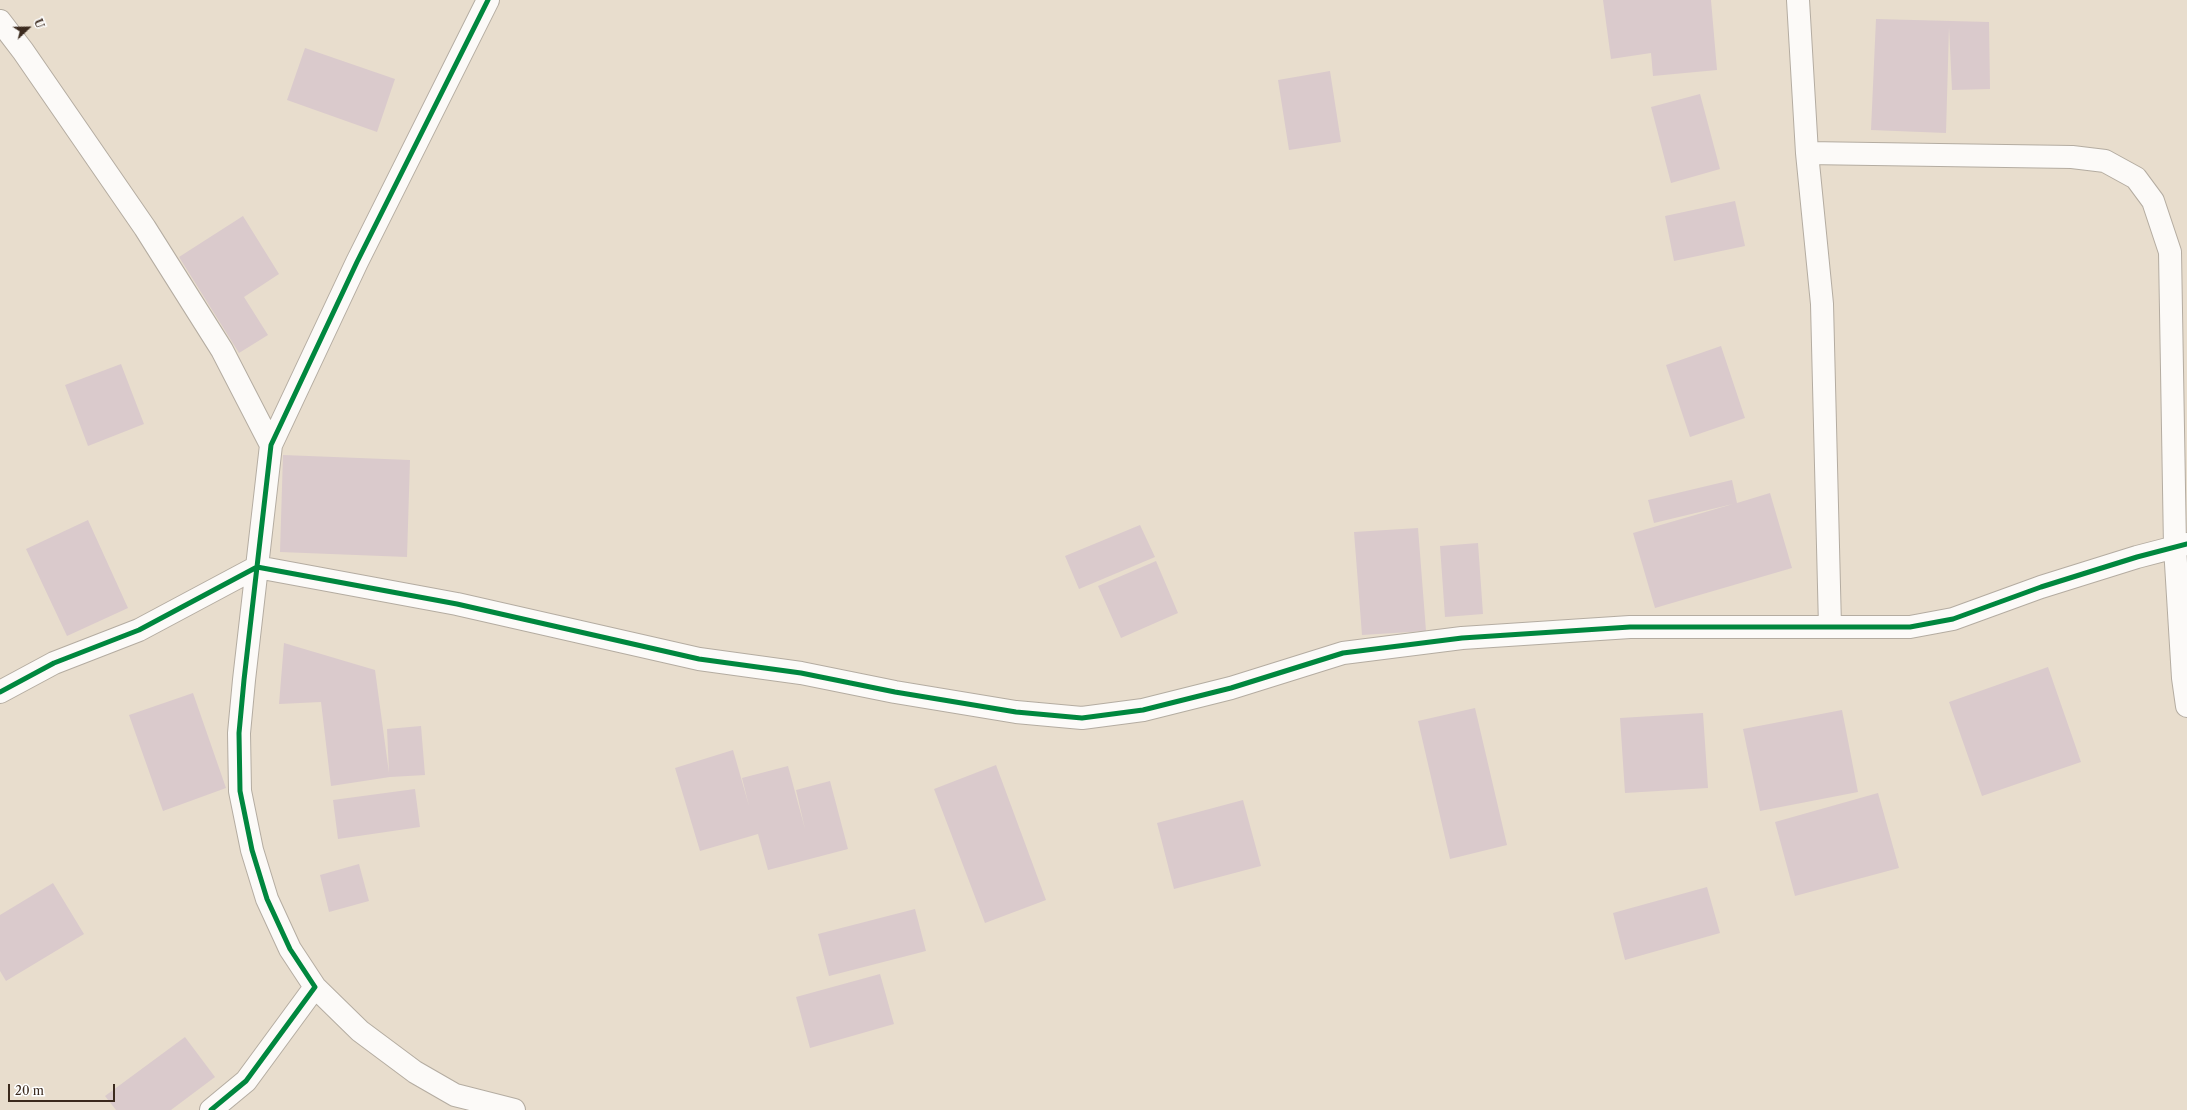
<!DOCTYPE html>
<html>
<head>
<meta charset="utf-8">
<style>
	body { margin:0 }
	#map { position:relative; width:2187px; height:1110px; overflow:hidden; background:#e8ddcd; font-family:"Libre Caslon Text",serif }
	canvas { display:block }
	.north { position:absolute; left:8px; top:8px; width:40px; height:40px; -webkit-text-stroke:3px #fff; paint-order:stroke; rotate:68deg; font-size:11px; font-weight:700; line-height:16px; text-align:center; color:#3b2a1e }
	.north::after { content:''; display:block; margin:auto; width:14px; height:18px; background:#3b2a1e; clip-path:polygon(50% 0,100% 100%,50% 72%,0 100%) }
	.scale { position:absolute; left:8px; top:1084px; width:107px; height:18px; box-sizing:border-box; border:2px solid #3b2a1e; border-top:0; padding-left:5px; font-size:12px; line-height:14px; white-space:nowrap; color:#3b2a1e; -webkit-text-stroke:3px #fff; paint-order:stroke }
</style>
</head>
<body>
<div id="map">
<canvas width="2187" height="1110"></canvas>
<div class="north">U</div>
<div class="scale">20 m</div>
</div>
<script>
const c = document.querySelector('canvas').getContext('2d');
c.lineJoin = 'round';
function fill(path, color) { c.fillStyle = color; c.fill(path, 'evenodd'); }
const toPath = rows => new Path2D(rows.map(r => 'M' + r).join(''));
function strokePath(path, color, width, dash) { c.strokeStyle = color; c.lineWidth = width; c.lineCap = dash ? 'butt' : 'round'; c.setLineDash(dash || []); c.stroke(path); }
fill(toPath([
	[1603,0,1711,0,1717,70,1653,76,1651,53,1611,59],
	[1876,19,1989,22,1990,89,1952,90,1949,27,1946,133,1871,130],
	[305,48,395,79,377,132,287,100],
	[1330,71,1341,142,1289,150,1278,80],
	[1700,94,1720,169,1671,183,1651,107],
	[1735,201,1745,246,1674,261,1665,216],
	[243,216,279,274,244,297,268,335,239,353,179,257],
	[1721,346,1745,418,1690,437,1666,365],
	[121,364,144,424,88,446,65,385],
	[283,455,410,460,407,557,280,552],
	[1732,480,1737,503,1770,493,1792,568,1655,608,1633,533,1733,504,1654,523,1648,500],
	[88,520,128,608,67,636,26,549],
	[1140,525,1155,557,1079,589,1065,556],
	[1418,528,1426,631,1362,635,1354,532],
	[1478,543,1483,614,1445,617,1440,546],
	[1156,561,1178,613,1121,638,1098,586],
	[284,643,375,670,389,773,387,729,421,726,425,775,390,777,331,786,321,702,279,704],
	[2048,667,2081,762,1982,796,1949,702],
	[193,693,226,788,163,811,129,715],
	[1475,708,1507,845,1450,859,1418,721],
	[1842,710,1858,792,1760,811,1743,729],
	[1703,713,1708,788,1625,793,1620,718],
	[733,750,749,806,742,778,788,766,805,829,796,790,830,781,848,849,768,870,758,834,700,851,675,768],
	[996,765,1046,900,985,923,934,789],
	[415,789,420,827,338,839,333,800],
	[1878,793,1899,868,1795,896,1775,822],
	[1243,800,1261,866,1174,889,1157,823],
	[359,864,369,901,329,912,320,875],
	[53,883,84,934,6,981,0,971,0,915],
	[1707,887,1720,933,1625,960,1613,913],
	[915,909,926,951,829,976,818,934],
	[880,974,894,1024,810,1048,796,997],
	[185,1037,215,1077,171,1110,116,1110,105,1096]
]), '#dacacc');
const minor = toPath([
	[1798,0,1807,153,1822,304,1830,627],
	[0,21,23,51,145,228,222,350,271,445],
	[1807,153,2072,157,2105,161,2136,178,2153,201,2170,252,2175,547,2183,678,2187,706],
	[0,692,54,663,139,630,257,567,457,604,699,659,801,673,895,692,1016,712,1082,718,1143,710,1231,688,1343,653,1462,638,1630,627,1910,627,1953,619,2041,587,2137,557,2187,544],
	[315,987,360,1031,415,1072,455,1095,514,1110],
	[211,1110,246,1081,315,987,290,949,267,899,252,850,240,791,239,733,244,680,271,445,357,262,488,0]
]);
strokePath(minor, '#b4aca1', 24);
strokePath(minor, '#fcfaf8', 22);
strokePath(toPath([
	[0,692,54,663,139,630,257,567,457,604,699,659,801,673,895,692,1016,712,1082,718,1143,710,1231,688,1343,653,1462,638,1630,627,1910,627,1953,619,2041,587,2137,557,2187,544],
	[211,1110,246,1081,315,987,290,949,267,899,252,850,240,791,239,733,244,680,271,445,357,262,488,0]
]), '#00873e', 5);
</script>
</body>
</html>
